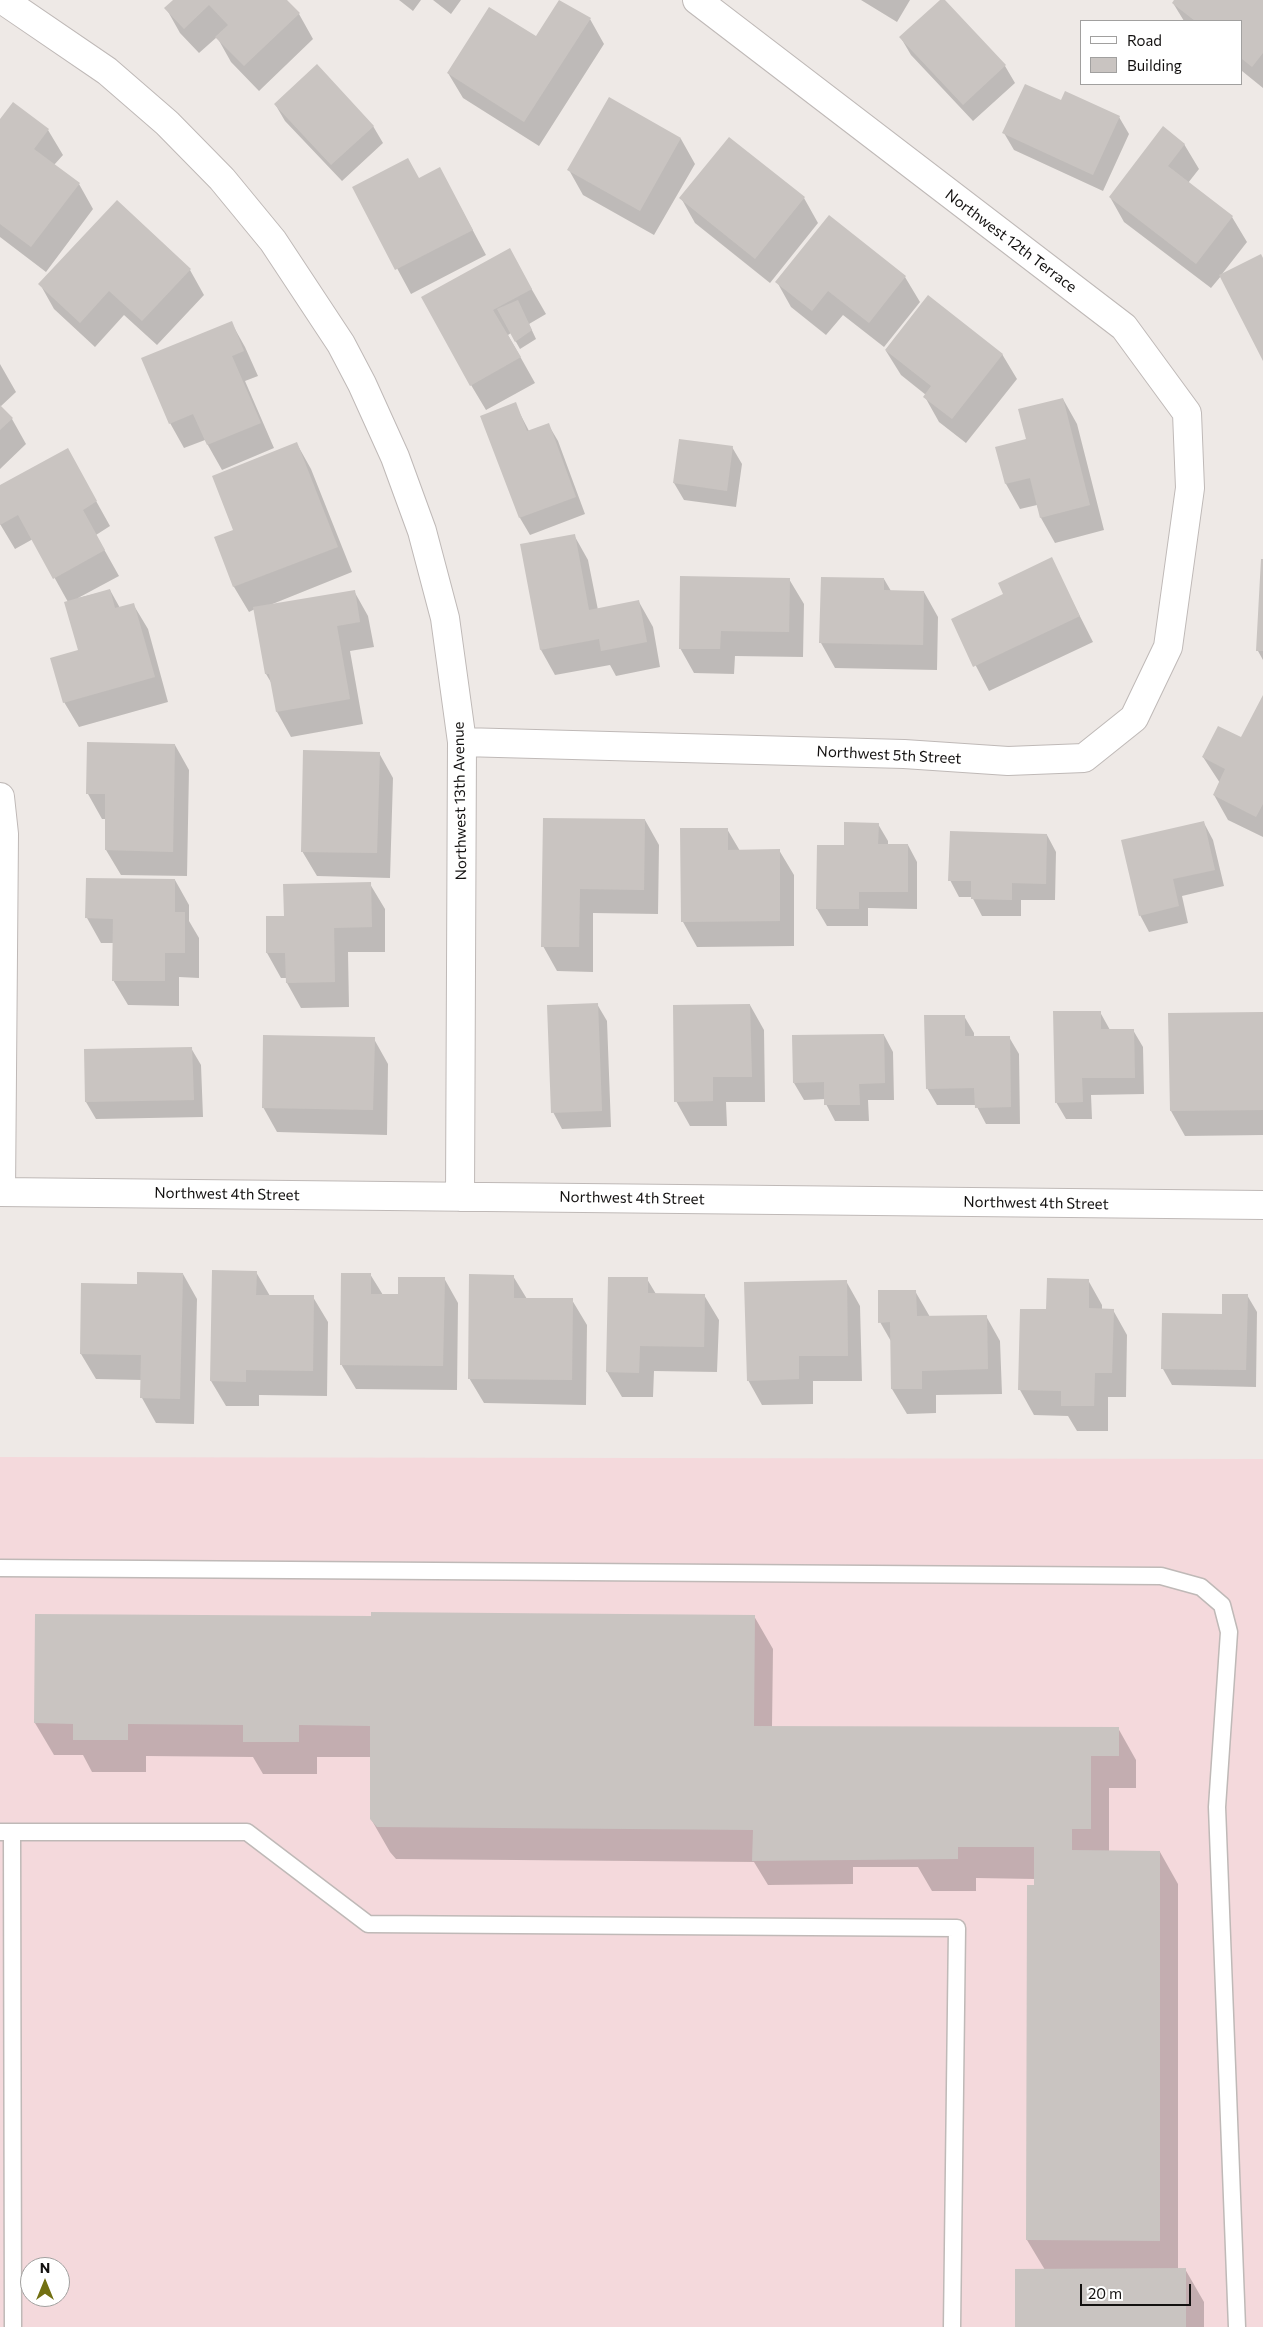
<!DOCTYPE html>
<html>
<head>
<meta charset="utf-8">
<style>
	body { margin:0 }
	#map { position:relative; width:1263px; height:2327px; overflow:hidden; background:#eee9e6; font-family:Commissioner,sans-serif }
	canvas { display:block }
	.legend { position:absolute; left:1080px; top:20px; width:162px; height:65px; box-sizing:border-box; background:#fff; border:1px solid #a1a09f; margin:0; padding:6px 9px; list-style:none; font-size:15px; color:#131110 }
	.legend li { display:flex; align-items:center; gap:10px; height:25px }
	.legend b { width:25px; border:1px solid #a1a09f }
	.north { position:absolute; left:20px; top:2257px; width:50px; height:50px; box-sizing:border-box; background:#fff; border:1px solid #a1a09f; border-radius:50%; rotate:0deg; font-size:14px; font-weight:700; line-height:20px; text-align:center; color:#131110 }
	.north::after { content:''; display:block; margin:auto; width:18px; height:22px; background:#727012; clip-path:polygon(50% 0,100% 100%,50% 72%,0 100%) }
	.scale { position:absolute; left:1080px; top:2284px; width:111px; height:22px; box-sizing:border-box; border:2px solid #131110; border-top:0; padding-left:6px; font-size:15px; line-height:18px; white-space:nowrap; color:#131110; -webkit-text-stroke:4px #fff; paint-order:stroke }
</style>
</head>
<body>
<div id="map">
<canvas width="1263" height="2327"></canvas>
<ul class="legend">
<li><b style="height:6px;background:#fff"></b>Road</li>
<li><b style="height:14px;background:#c9c4c1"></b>Building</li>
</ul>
<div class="north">N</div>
<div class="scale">20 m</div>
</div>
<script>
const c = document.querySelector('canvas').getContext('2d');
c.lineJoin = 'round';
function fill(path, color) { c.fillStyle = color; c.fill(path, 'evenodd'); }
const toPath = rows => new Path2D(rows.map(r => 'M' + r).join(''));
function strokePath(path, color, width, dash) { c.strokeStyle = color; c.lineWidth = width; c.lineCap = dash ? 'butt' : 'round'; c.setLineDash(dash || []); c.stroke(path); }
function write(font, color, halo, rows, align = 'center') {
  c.font = font + ' Commissioner,sans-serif'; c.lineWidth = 4; c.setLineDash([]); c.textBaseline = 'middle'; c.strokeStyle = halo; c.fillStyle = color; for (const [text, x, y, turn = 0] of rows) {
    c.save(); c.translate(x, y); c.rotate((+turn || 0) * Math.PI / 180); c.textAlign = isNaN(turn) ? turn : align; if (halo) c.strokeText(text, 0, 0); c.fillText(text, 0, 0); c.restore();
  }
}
fill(toPath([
	[0,1457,1263,1459,1263,2327,0,2327],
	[30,2267,60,2267,60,2297,30,2297]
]), '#f4d9dc');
fill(toPath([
	[175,0,286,0,299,14,313,39,259,91,231,62,217,37,199,53,180,33,166,8],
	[399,0,421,0,413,11],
	[433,0,461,0,451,14],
	[861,0,910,0,897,22],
	[942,0,1005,66,1015,83,973,121,911,55,901,38],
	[1176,0,1263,0,1263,88,1242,71,1242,21,1184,21,1173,3],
	[590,19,604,44,539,146,463,98,448,73,536,38],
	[610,99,681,139,695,164,654,235,583,195,569,170],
	[1061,102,1119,117,1129,134,1103,191,1014,150,1004,133],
	[275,104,373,126,383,143,342,181,285,121],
	[0,121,48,130,63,155,54,165,79,184,93,209,46,272,0,237],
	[1184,144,1199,169,1188,183,1232,217,1247,242,1222,274,1263,260,1263,359,1221,276,1211,288,1124,222,1110,197],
	[440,169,486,255,411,294,353,187,419,179],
	[681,198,804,198,818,223,770,283,695,223],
	[830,217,905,277,920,302,884,347,843,315,826,335,791,307,777,282],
	[509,250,546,314,529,324,536,339,520,349,511,333,508,335,535,383,486,410,471,385],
	[190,270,204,295,157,345,124,315,95,347,54,309,40,284],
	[231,322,245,347,258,376,245,381,274,448,222,470,205,440,184,448,170,423],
	[886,351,1002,354,1017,379,966,443,939,422,925,397,926,395,901,375],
	[0,364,16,392,0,407,12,419,26,444,0,469],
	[1063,399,1077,424,1104,530,1055,543,1041,518,1037,505,1020,509,1006,484,997,448,1028,440],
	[515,404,529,431,548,424,558,441,585,514,530,535,520,518,482,417],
	[297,444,311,469,352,572,270,605,354,591,368,616,374,647,350,651,363,724,291,737,277,712,272,684,266,674,255,609,249,612,234,587,215,538,235,531],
	[732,447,742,464,736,507,684,500,674,483],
	[81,474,110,526,96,535,119,576,78,598,110,590,120,608,133,604,148,629,168,702,79,727,64,702,79,651,68,602,33,539,15,549,0,524,0,487],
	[574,535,588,560,598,610,639,602,653,627,660,667,616,676,610,665,555,675,541,650,522,545],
	[1051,559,1093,642,989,691,952,620,1005,595],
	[1263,561,1263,660,1258,651],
	[789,579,804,604,803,657,735,656,734,674,694,673,680,648],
	[884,579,891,591,924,592,938,617,937,670,835,668,821,643],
	[1263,697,1263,837,1228,820,1214,795,1220,783,1203,757,1242,739],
	[175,745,189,770,187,876,121,875,106,850,106,819,102,819,88,794],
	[379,753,393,778,390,878,317,876,302,851],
	[544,819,645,820,659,845,658,914,593,913,593,972,557,971,543,946],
	[1204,823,1213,840,1224,886,1182,896,1188,923,1149,932,1140,915],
	[878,824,888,841,888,845,908,845,917,862,917,909,868,908,868,926,827,926,817,909,845,847],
	[727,829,740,851,779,850,794,875,794,946,697,947,683,922],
	[1047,835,1056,852,1055,900,1021,900,1021,916,982,916,972,897,959,897,950,880],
	[175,880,189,905,189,921,199,938,199,978,179,977,179,1006,128,1005,113,980,114,943,101,943,87,918],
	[370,884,385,909,385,952,348,952,349,1007,301,1008,287,983,287,978,281,978,267,953,267,918,285,918],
	[597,1004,607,1021,611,1127,562,1129,553,1112],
	[750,1005,764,1030,765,1102,726,1102,727,1126,690,1126,676,1101],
	[1100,1012,1110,1030,1133,1030,1143,1047,1144,1094,1091,1095,1092,1119,1066,1119,1056,1102],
	[1263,1013,1263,1135,1185,1136,1171,1111,1169,1015],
	[964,1016,974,1033,974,1037,1009,1037,1019,1054,1020,1124,986,1124,976,1105,937,1105,927,1088],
	[884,1035,893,1052,894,1100,868,1100,869,1121,835,1121,826,1104,826,1099,804,1100,794,1083],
	[374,1039,388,1064,387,1135,277,1132,263,1107],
	[191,1048,201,1065,203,1117,96,1119,86,1102],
	[256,1272,270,1296,313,1297,328,1322,327,1396,259,1395,259,1406,226,1406,211,1381],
	[183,1274,197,1299,194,1424,156,1423,142,1398,142,1380,96,1379,81,1354,138,1286],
	[370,1274,383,1295,399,1295,444,1278,458,1303,457,1390,356,1389,341,1364],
	[513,1276,527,1299,572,1300,587,1325,586,1405,484,1403,469,1378],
	[647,1279,656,1294,704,1295,719,1320,717,1372,654,1371,653,1397,622,1397,607,1372],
	[1088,1280,1102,1305,1102,1310,1113,1310,1127,1335,1126,1397,1108,1397,1108,1431,1077,1431,1068,1416,1034,1415,1020,1390,1021,1310,1047,1310],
	[846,1281,860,1306,862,1381,813,1381,813,1404,762,1405,748,1380],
	[915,1291,930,1317,986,1316,1000,1341,1002,1394,936,1395,936,1413,907,1414,892,1389,892,1343,880,1322],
	[1247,1295,1257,1312,1256,1387,1172,1385,1163,1369],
	[754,1616,773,1649,772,1727,1118,1728,1136,1760,1136,1788,1109,1788,1109,1852,1160,1852,1178,1884,1178,2269,1185,2269,1204,2302,1204,2327,1016,2327,1045,2270,1027,2240,1035,1879,976,1878,976,1891,932,1891,918,1867,853,1867,853,1884,768,1885,754,1862,396,1859,390,1852,371,1819,371,1757,317,1757,317,1774,263,1774,253,1757,146,1756,146,1772,92,1772,83,1755,54,1755,35,1723,372,1618]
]), '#0003');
fill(toPath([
	[173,0,287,0,300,13,244,66,215,37,228,25,209,5,184,29,164,8],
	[559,0,591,18,524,122,447,73,489,7,536,36],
	[940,0,945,0,1006,65,963,105,899,37],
	[1174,0,1263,0,1263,53,1252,67,1242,59,1242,21,1195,21,1172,3],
	[317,64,374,126,331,165,274,104],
	[1025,84,1061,100,1065,91,1120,116,1093,175,1002,133],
	[609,97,681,138,640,211,567,170],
	[13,102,49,129,34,149,80,183,31,247,0,224,0,119],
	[1163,126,1185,144,1168,166,1233,216,1196,264,1109,197],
	[729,137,805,197,755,259,679,198],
	[408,158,419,178,440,167,473,230,395,270,352,187],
	[117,200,191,269,142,321,109,291,80,323,38,284],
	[829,215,906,276,869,323,828,291,812,311,775,282],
	[510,248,532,289,493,310,521,357,470,386,421,297],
	[1261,254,1263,258,1263,361,1219,275],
	[928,295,1003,354,952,419,923,397,931,386,885,350],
	[518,300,532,330,515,342,497,309],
	[232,321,244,351,232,356,261,423,207,445,193,414,169,424,141,358],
	[1063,398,1090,505,1040,518,1030,478,1005,484,995,447,1026,439,1018,409],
	[516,402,527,431,549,423,576,497,519,518,480,416],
	[0,405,13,418,0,430],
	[679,439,733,446,727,491,673,483],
	[297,442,338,547,233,587,214,537,233,530,212,476],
	[68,448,97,501,83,510,105,550,53,579,18,515,0,525,0,485],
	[575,534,589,610,639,600,647,642,601,651,599,639,540,650,520,544],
	[1052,557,1080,616,973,667,951,619,1003,594,998,583],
	[1261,559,1263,559,1263,651,1256,651],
	[680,576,790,578,789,632,721,631,720,649,679,649],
	[821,577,884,578,884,590,924,591,923,645,819,643],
	[110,589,115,608,134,603,155,677,63,703,50,658,78,650,64,602],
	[355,590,360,622,337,626,350,699,276,712,269,674,265,674,253,607],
	[1263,695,1263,804,1256,817,1213,795,1225,769,1202,757,1218,726,1241,737],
	[87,742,175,744,173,852,105,850,105,794,86,794],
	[303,750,380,752,377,853,301,852],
	[543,818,645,819,644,890,580,889,579,947,541,947],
	[1204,821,1215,870,1173,879,1179,906,1139,916,1121,840],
	[844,822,879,823,878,844,908,844,908,892,859,892,859,909,816,909,817,845,844,845],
	[680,828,728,828,728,850,780,849,780,921,681,922],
	[950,831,1047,834,1046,884,1012,883,1012,900,971,899,971,881,948,881],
	[86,878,175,879,175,912,185,912,185,953,165,953,165,981,112,981,113,919,85,918],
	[371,882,372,927,334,928,335,982,286,983,285,953,266,953,266,916,284,916,283,884],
	[598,1003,602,1111,551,1113,547,1005],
	[750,1004,752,1077,713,1077,713,1101,674,1102,673,1005],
	[1053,1011,1101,1011,1101,1029,1134,1029,1135,1078,1082,1078,1083,1102,1055,1103],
	[1263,1012,1263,1110,1170,1111,1168,1013],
	[924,1015,965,1015,965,1036,1010,1036,1011,1107,975,1108,974,1088,926,1089],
	[884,1034,885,1083,859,1084,860,1105,824,1105,824,1082,793,1083,792,1035],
	[263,1035,375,1037,373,1110,262,1108],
	[192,1047,194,1100,85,1102,84,1049],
	[212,1270,257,1271,256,1295,314,1295,313,1371,246,1370,246,1382,210,1381],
	[137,1272,183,1273,180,1399,140,1398,141,1355,80,1354,81,1283,137,1284],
	[341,1273,371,1273,371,1294,398,1294,398,1277,445,1277,443,1366,340,1365],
	[469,1274,514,1275,514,1298,573,1298,572,1380,468,1379],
	[608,1277,648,1277,648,1293,705,1294,704,1347,640,1346,639,1373,606,1372],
	[1047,1278,1089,1279,1089,1308,1114,1309,1112,1373,1095,1373,1094,1406,1061,1406,1061,1391,1018,1390,1020,1309,1046,1309],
	[847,1280,848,1356,799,1356,799,1379,747,1381,744,1282],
	[878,1290,916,1290,917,1316,987,1315,988,1369,922,1371,922,1389,891,1389,890,1322,878,1323],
	[1222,1294,1248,1294,1246,1370,1161,1369,1162,1313,1222,1314],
	[371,1612,755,1615,754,1726,1119,1727,1119,1756,1091,1756,1091,1829,1072,1829,1072,1850,1160,1851,1160,2241,1026,2240,1027,1885,1034,1885,1034,1847,958,1847,958,1859,752,1861,753,1830,377,1827,370,1819,370,1726,299,1725,299,1742,243,1742,243,1725,128,1724,128,1740,73,1740,73,1724,34,1723,35,1614,371,1616],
	[1186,2268,1186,2327,1015,2327,1015,2269]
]), '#c9c4c1');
const service = toPath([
	[0,1568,1161,1576,1201,1587,1222,1605,1229,1632,1217,1807,1237,2327],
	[0,1832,247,1832,368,1924,957,1928,952,2327],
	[12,1832,13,2327]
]);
const minor = toPath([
	[3,0,107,71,167,123,222,179,273,241,341,344,362,384,395,457,422,531,445,618,462,742,460,1197],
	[462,742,904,754,1008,761,1084,758,1134,718,1168,647,1190,488,1187,413,1124,327,697,0],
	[0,797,4,834,1,1192],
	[0,1192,1263,1205]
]);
strokePath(service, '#bfb9b7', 19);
strokePath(minor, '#bfb9b7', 30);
strokePath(service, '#fff', 16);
strokePath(minor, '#fff', 28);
write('15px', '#131110', '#fff', [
	["Northwest 12th Terrace",1011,241,37],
	["Northwest 5th Street",889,755,3],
	["Northwest 13th Avenue",460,801,-91],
	["Northwest 4th Street",227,1194,1],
	["Northwest 4th Street",632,1198,1],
	["Northwest 4th Street",1036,1203,1]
]);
</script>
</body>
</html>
